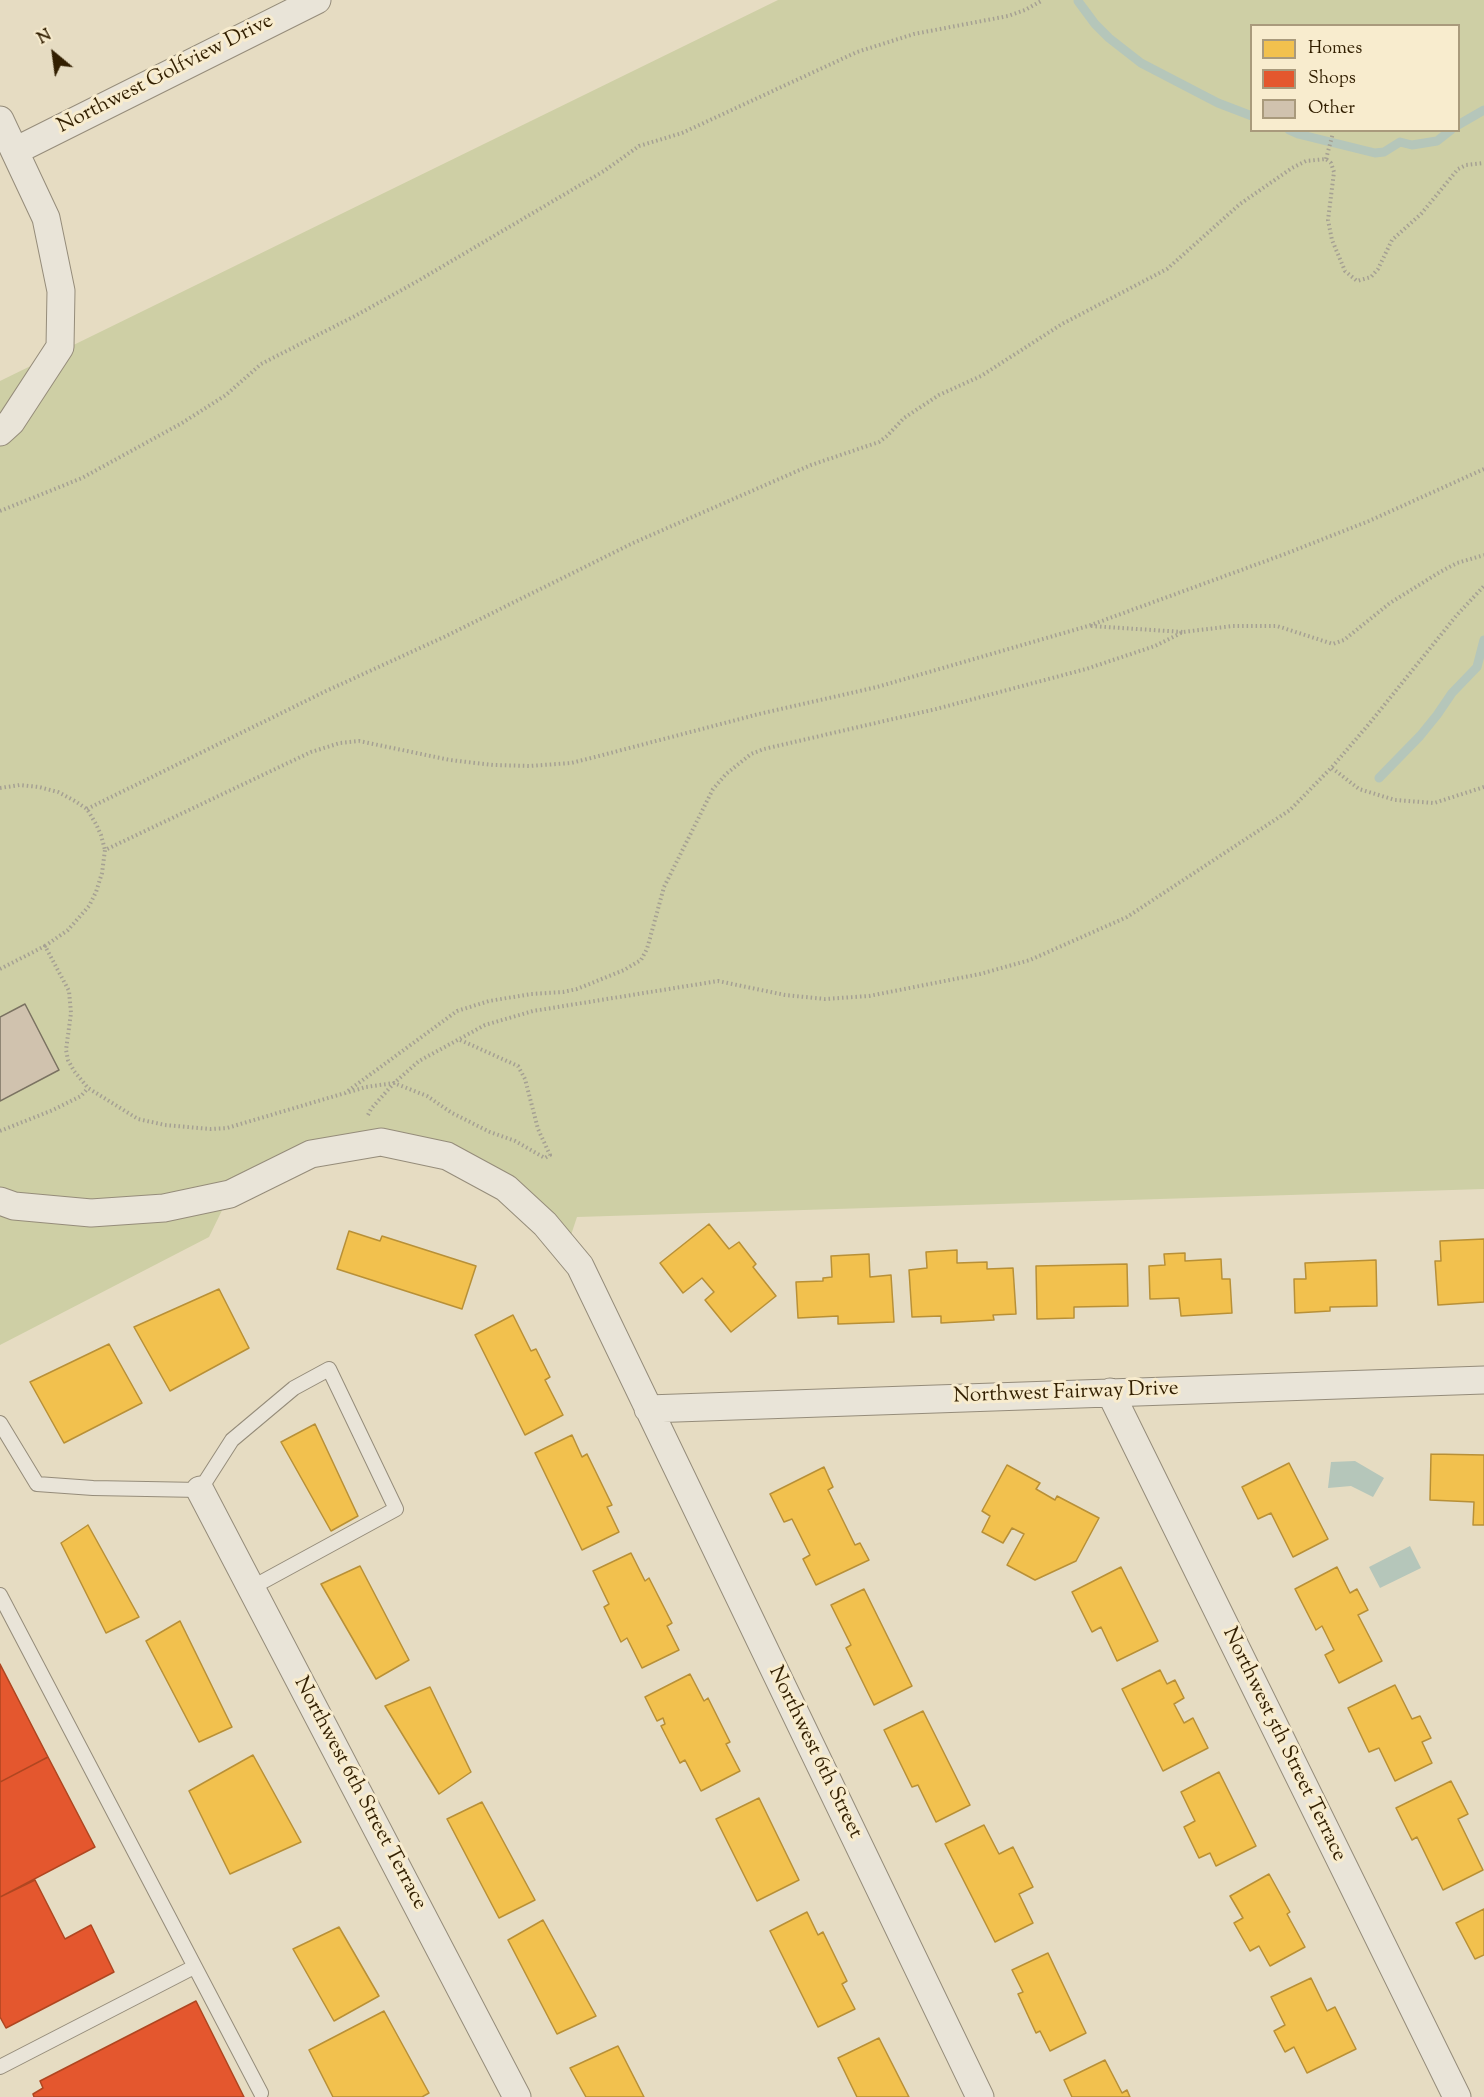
<!DOCTYPE html>
<html>
<head>
<meta charset="utf-8">
<style>
	body { margin:0 }
	#map { position:relative; width:1484px; height:2097px; overflow:hidden; background:#e6dcc2; font-family:"Sorts Mill Goudy",serif }
	canvas { display:block }
	.legend { position:absolute; left:1250px; top:24px; width:210px; height:108px; box-sizing:border-box; background:#f8ecce; border:2px solid #a99a7c; margin:0; padding:8px 10px; list-style:none; font-size:18px; color:#321f01 }
	.legend li { display:flex; align-items:center; gap:12px; height:30px }
	.legend b { width:30px; border:2px solid #a99a7c }
	.north { position:absolute; left:24px; top:24px; width:60px; height:60px; -webkit-text-stroke:4px #f8ecce; paint-order:stroke; rotate:331deg; font-size:16px; font-weight:700; line-height:24px; text-align:center; color:#321f01 }
	.north::after { content:''; display:block; margin:auto; width:21px; height:27px; background:#321f01; clip-path:polygon(50% 0,100% 100%,50% 72%,0 100%) }
</style>
</head>
<body>
<div id="map">
<canvas width="1484" height="2097"></canvas>
<ul class="legend">
<li><b style="height:16px;background:#f2c14e"></b>Homes</li>
<li><b style="height:16px;background:#e4572e"></b>Shops</li>
<li><b style="height:16px;background:#d0c2ae"></b>Other</li>
</ul>
<div class="north">N</div>
</div>
<script>
const c = document.querySelector('canvas').getContext('2d');
c.lineJoin = 'round';
function fill(path, color) { c.fillStyle = color; c.fill(path, 'evenodd'); }
const toPath = rows => new Path2D(rows.map(r => 'M' + r).join(''));
function strokePath(path, color, width, dash) { c.strokeStyle = color; c.lineWidth = width; c.lineCap = dash ? 'butt' : 'round'; c.setLineDash(dash || []); c.stroke(path); }
function write(font, color, halo, rows, align = 'center') {
  c.font = font + ' "Sorts Mill Goudy",serif'; c.lineWidth = 6; c.setLineDash([]); c.textBaseline = 'middle'; c.strokeStyle = halo; c.fillStyle = color; for (const [text, x, y, turn = 0] of rows) {
    c.save(); c.translate(x, y); c.rotate((+turn || 0) * Math.PI / 180); c.textAlign = isNaN(turn) ? turn : align; if (halo) c.strokeText(text, 0, 0); c.fillText(text, 0, 0); c.restore();
  }
}
fill(toPath([
	[778,0,1484,0,1484,1189,577,1217,566,1250,506,1188,381,1142,230,1194,209,1237,0,1345,0,381],
	[1252,26,1458,26,1458,130,1252,130]
]), '#cecfa5');
fill(toPath([
	[1355,1461,1384,1478,1373,1497,1351,1486,1328,1488,1331,1462],
	[1410,1546,1421,1568,1380,1588,1369,1567]
]), '#b5c6ba');
const homes = toPath([
	[709,1224,729,1249,739,1242,756,1264,753,1267,776,1296,731,1332,705,1300,714,1292,702,1278,683,1293,660,1263,709,1224],
	[349,1231,380,1241,382,1236,476,1266,462,1309,337,1269,349,1231],
	[1484,1239,1484,1302,1438,1305,1435,1261,1441,1261,1440,1241,1484,1239],
	[957,1250,957,1263,987,1262,987,1269,1013,1268,1016,1314,993,1315,994,1320,941,1323,941,1316,912,1317,909,1270,927,1268,926,1252,957,1250],
	[1185,1253,1185,1261,1221,1259,1222,1279,1230,1279,1232,1313,1181,1316,1179,1298,1150,1299,1149,1266,1165,1265,1164,1254,1185,1253],
	[869,1254,870,1277,891,1275,894,1322,838,1324,838,1316,798,1318,796,1282,823,1281,823,1278,832,1277,831,1256,869,1254],
	[1376,1260,1377,1306,1330,1307,1330,1311,1295,1313,1294,1279,1306,1279,1305,1263,1376,1260],
	[1127,1264,1128,1306,1074,1307,1074,1318,1037,1319,1036,1266,1127,1264],
	[219,1289,249,1348,170,1391,134,1327,219,1289],
	[513,1315,531,1351,536,1349,550,1377,545,1380,563,1415,525,1435,475,1335,513,1315],
	[109,1344,142,1403,64,1443,30,1382,109,1344],
	[315,1424,358,1516,331,1531,281,1442,315,1424],
	[572,1435,582,1457,587,1454,612,1505,607,1507,619,1532,582,1550,535,1453,572,1435],
	[1431,1454,1484,1455,1484,1525,1473,1525,1474,1502,1430,1500,1431,1454],
	[1289,1463,1328,1539,1293,1557,1271,1513,1258,1519,1242,1487,1289,1463],
	[1007,1465,1040,1483,1036,1489,1055,1500,1057,1496,1099,1518,1076,1561,1035,1580,1007,1565,1024,1534,1012,1528,1003,1543,982,1532,990,1516,982,1511,1007,1465],
	[824,1467,833,1487,828,1490,855,1545,860,1543,869,1560,816,1585,803,1559,810,1555,792,1519,784,1522,770,1494,824,1467],
	[88,1525,139,1617,106,1633,61,1543,88,1525],
	[631,1553,645,1581,649,1578,672,1623,667,1626,679,1650,642,1668,627,1638,621,1642,604,1607,609,1604,593,1571,631,1553],
	[360,1566,409,1660,376,1679,321,1584,360,1566],
	[1121,1567,1158,1641,1117,1661,1101,1627,1092,1632,1072,1592,1121,1567],
	[1337,1567,1350,1593,1357,1589,1368,1610,1358,1615,1382,1661,1339,1683,1325,1655,1334,1650,1322,1626,1316,1630,1295,1589,1337,1567],
	[864,1589,912,1686,874,1705,846,1648,851,1645,831,1605,864,1589],
	[180,1621,232,1727,199,1742,146,1641,180,1621],
	[1160,1670,1167,1684,1175,1680,1184,1698,1174,1704,1184,1723,1193,1718,1208,1748,1163,1771,1122,1689,1160,1670],
	[690,1674,704,1701,708,1698,730,1742,726,1744,740,1771,701,1791,685,1760,680,1763,661,1726,665,1724,663,1718,657,1721,645,1697,690,1674],
	[1395,1685,1412,1719,1420,1716,1431,1738,1422,1742,1432,1763,1395,1781,1379,1748,1369,1752,1348,1708,1395,1685],
	[430,1687,471,1772,439,1794,385,1706,430,1687],
	[923,1711,970,1805,936,1822,918,1785,912,1787,884,1730,923,1711],
	[253,1755,301,1842,230,1874,189,1791,253,1755],
	[1219,1772,1256,1846,1216,1866,1210,1853,1199,1858,1184,1827,1195,1821,1181,1792,1219,1772],
	[1451,1781,1468,1814,1458,1819,1483,1870,1443,1890,1417,1837,1412,1840,1396,1808,1451,1781],
	[759,1798,799,1880,757,1901,716,1819,759,1798],
	[482,1802,535,1900,499,1918,447,1819,482,1802],
	[984,1825,999,1854,1013,1847,1033,1887,1019,1894,1033,1923,995,1942,945,1844,984,1825],
	[1269,1874,1290,1912,1287,1914,1305,1947,1270,1966,1259,1946,1250,1951,1234,1923,1243,1918,1230,1896,1269,1874],
	[1484,1909,1484,1955,1475,1959,1456,1923,1484,1909],
	[807,1912,818,1935,823,1932,847,1981,842,1984,855,2009,818,2027,770,1931,807,1912],
	[543,1920,596,2016,557,2034,508,1940,543,1920],
	[339,1927,379,1996,334,2021,293,1949,339,1927],
	[1048,1953,1086,2033,1050,2051,1040,2031,1036,2033,1018,1994,1023,1992,1012,1970,1048,1953],
	[1311,1978,1327,2011,1335,2007,1356,2049,1307,2073,1294,2047,1285,2052,1274,2031,1285,2025,1271,1997,1311,1978],
	[384,2011,429,2093,422,2097,333,2097,309,2050,384,2011],
	[879,2038,909,2097,857,2097,838,2058,879,2038],
	[618,2046,644,2097,586,2097,570,2068,618,2046],
	[1105,2060,1122,2093,1127,2090,1130,2097,1072,2097,1064,2080,1105,2060]
]);
fill(homes, '#f2c14e');
strokePath(homes, '#b89037', 1.5);
const shops = toPath([
	[0,1664,48,1757,0,1782,0,1664],
	[48,1757,95,1847,0,1897,0,1782,48,1757],
	[35,1880,65,1939,91,1925,114,1972,6,2028,0,2017,0,1897,35,1880],
	[196,2001,244,2097,34,2097,33,2094,43,2088,40,2081,196,2001]
]);
fill(shops, '#e4572e');
strokePath(shops, '#af4620', 1.5);
strokePath(toPath([
	[1078,1,1095,24,1109,38,1141,63,1218,103,1252,116],
	[1458,125,1484,110],
	[1289,130,1298,134,1375,153,1384,152,1400,142,1412,145,1437,141,1451,130],
	[1379,778,1420,736,1437,715,1452,693,1477,667,1484,640]
]), '#b5c6ba', 9);
const building = toPath([
	[25,1004,59,1070,0,1101,0,1017,25,1004]
]);
fill(building, '#d0c2ae');
strokePath(building, '#7a7261', 1.5);
const service = toPath([
	[0,1423,37,1484,93,1488,200,1490,232,1440,294,1388,329,1369,396,1509,251,1588],
	[0,1595,261,2093],
	[0,2067,194,1967]
]);
const minor = toPath([
	[0,120,46,218,61,291,60,347,11,422,0,432],
	[15,151,317,0],
	[0,1201,14,1206,91,1213,164,1208,230,1194,311,1154,381,1142,447,1156,506,1188,545,1224,580,1266,980,2097],
	[1110,1392,1457,2097],
	[648,1409,1484,1380],
	[200,1490,517,2097]
]);
strokePath(service, '#958c7a', 16);
strokePath(minor, '#958c7a', 29);
strokePath(toPath([
	[1326,159,1333,133],
	[1484,469,1369,521,1285,554,1088,626,877,687,759,714,595,757,571,763,529,766,493,765,450,760,359,741,340,743,311,752,105,850,102,873,96,892,89,906,68,930,45,946,69,991,71,1013,66,1050,68,1060,74,1071,88,1088,138,1119,165,1125,210,1129,227,1128,345,1093,457,1011,489,1001,531,994,563,992,577,989,624,970,641,960,647,949,664,887,713,789,726,774,751,754,764,749,936,709,1086,669,1155,646,1183,632,1233,626,1277,626,1333,644,1344,640,1390,603,1440,572,1457,563,1484,555],
	[0,511,82,478,182,423,226,395,261,364,355,316,416,282,604,171,639,146,682,133,857,52,914,34,1008,16,1025,10,1043,0],
	[1091,626,1183,632],
	[1332,768,1359,789,1395,800,1434,803,1484,787],
	[0,788,20,785,39,787,58,792,75,801,87,809,96,824,101,835,105,850],
	[87,809,326,691,444,637,633,543,811,465,879,442,887,436,904,418,939,395,981,376,1062,324,1167,269,1240,204,1292,168,1306,161,1326,159,1331,163,1334,172,1328,220,1332,240,1345,271,1357,281,1371,277,1378,269,1392,240,1421,214,1458,169,1466,165,1484,163],
	[0,969,45,946],
	[349,1092,366,1087,394,1083,427,1096,452,1113,490,1132,515,1141,545,1158,550,1155,538,1129,525,1079,518,1066,458,1039],
	[368,1115,371,1109,394,1083,419,1061,485,1025,533,1011,718,981,785,995,825,999,869,996,980,974,1030,960,1127,917,1290,810,1332,767,1369,724,1456,616,1484,586],
	[0,1131,53,1110,81,1096,88,1088]
]), '#a5a093', 4, [1.5, 3]);
strokePath(service, '#e9e4d8', 14);
strokePath(minor, '#e9e4d8', 27);
write('21px', '#321f01', '#f8ecce', [
	["Northwest Golfview Drive",166,75,-27],
	["Northwest Fairway Drive",1066,1394,-2],
	["Northwest 5th Street Terrace",1283,1745,64],
	["Northwest 6th Street",814,1753,64],
	["Northwest 6th Street Terrace",359,1794,62]
]);
</script>
</body>
</html>
